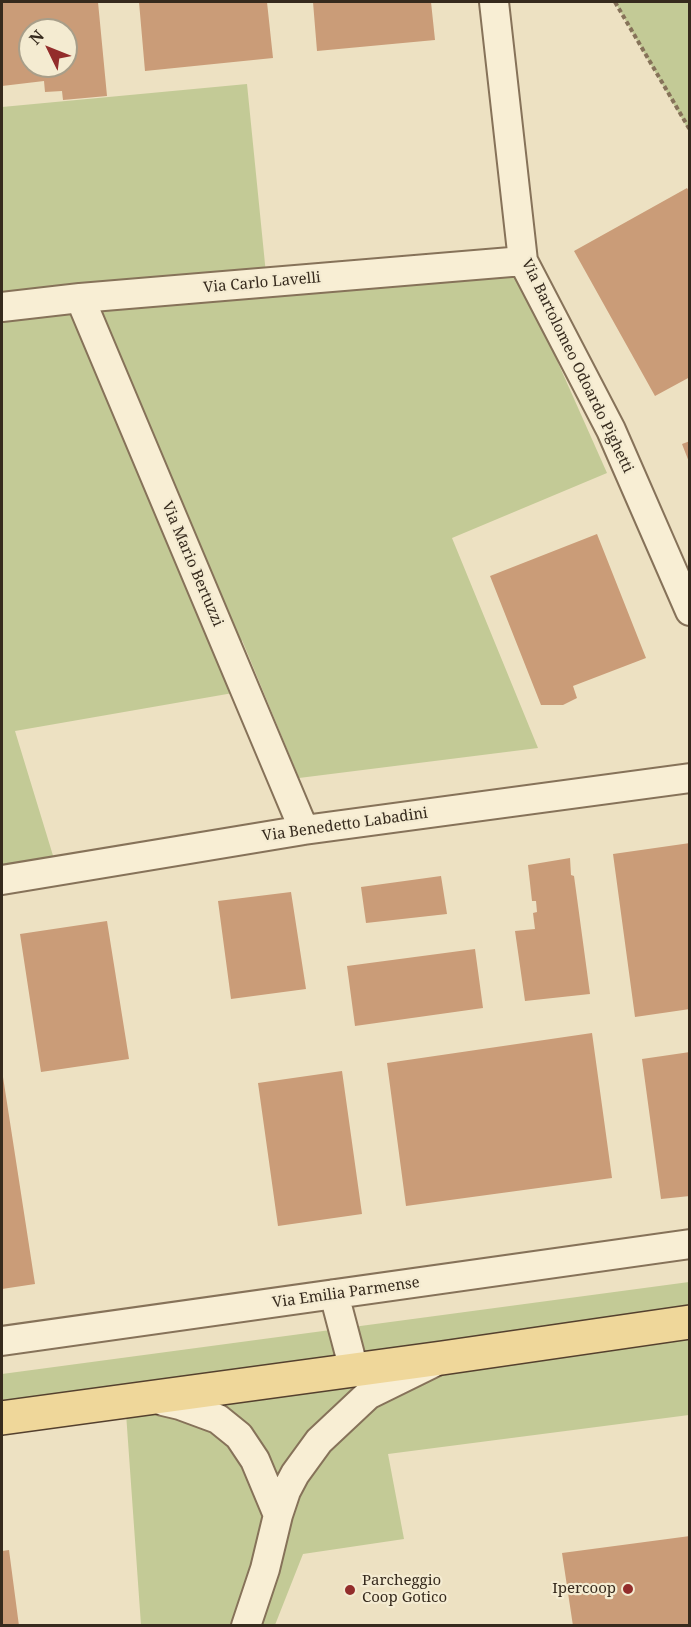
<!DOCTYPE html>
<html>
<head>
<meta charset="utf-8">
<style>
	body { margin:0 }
	#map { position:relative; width:691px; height:1627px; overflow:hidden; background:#ede1c2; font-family:"Noto Serif",serif }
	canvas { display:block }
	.frame { position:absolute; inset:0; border:3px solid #362a1d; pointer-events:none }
	.north { position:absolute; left:18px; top:18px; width:60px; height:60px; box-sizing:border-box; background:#f4ebd1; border:2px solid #a89e89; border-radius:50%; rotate:313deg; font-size:16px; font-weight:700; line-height:24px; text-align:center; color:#362a1d }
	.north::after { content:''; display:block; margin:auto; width:21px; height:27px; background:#932d2b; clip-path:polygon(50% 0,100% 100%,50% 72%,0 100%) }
</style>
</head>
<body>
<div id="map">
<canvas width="691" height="1627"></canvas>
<div class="frame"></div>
<div class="north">N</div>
</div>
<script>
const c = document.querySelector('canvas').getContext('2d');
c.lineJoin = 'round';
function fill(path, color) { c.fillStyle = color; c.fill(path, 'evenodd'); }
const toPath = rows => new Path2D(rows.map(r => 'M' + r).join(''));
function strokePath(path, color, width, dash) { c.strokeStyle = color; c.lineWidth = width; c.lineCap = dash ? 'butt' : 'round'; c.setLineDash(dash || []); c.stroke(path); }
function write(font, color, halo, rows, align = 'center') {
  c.font = font + ' "Noto Serif",serif'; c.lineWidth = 4.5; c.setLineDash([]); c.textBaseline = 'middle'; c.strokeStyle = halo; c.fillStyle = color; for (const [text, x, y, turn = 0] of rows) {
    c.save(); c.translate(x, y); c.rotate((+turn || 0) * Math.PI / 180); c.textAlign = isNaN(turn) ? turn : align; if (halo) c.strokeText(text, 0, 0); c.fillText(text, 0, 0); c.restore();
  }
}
fill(toPath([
	[615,2,689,2,689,131],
	[247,84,267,284,511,257,607,473,452,538,538,748,299,778,242,640,233,693,15,731,58,872,2,881,2,107],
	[689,1282,689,1415,388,1454,404,1539,303,1554,275,1625,141,1625,125,1399,2,1415,2,1374]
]), '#c3ca96');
fill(toPath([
	[2,2,98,2,107,96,63,100,62,91,45,92,44,81,2,86],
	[30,30,66,30,66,66,30,66],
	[139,2,267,2,273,58,145,71],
	[313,2,431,2,435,40,317,51],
	[687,188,690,193,690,377,655,396,574,251],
	[690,441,690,462,689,462,682,444],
	[597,534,646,658,573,686,577,698,563,705,541,705,490,576],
	[690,843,690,1009,635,1017,613,854],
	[570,858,571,875,574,876,590,994,525,1001,515,931,535,929,533,913,537,912,536,901,532,901,528,865],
	[441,876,447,914,366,923,361,887],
	[291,892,306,989,231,999,218,901],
	[107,921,129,1059,41,1072,20,934],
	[475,949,483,1008,355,1026,347,966],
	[592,1033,612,1178,406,1206,387,1063],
	[690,1052,690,1196,661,1199,642,1059],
	[342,1071,362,1214,278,1226,258,1083],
	[2,1077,3,1077,35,1284,2,1289],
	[690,1536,690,1626,573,1626,562,1553],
	[9,1550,19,1626,2,1626,2,1551]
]), '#ca9c78');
const street = toPath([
	[494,2,523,261,611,430,690,611],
	[80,298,304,830],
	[2,307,80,298,523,261],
	[2,880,304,830,690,778],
	[334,1294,354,1370],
	[2,1341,690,1244],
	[156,1398,163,1401,180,1405,218,1419,239,1436,255,1460,278,1515],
	[246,1626,265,1569,278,1515,286,1491,295,1474,319,1441,368,1395,433,1363]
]);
const primary = toPath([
	[2,1418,442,1358,690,1322]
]);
strokePath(street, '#867259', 32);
strokePath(primary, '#54402e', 36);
strokePath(toPath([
	[615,2,690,130]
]), '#867259', 4, [4.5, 3]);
strokePath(street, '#f8eed4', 28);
strokePath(primary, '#efd79a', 33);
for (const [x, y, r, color] of [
	[628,1589,6,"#932d2b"],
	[350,1590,6,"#932d2b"]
]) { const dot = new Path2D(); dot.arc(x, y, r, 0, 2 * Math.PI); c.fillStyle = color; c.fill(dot); strokePath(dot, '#f4ebd1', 2); }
write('15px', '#362a1d', '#f4ebd1', [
	["Via Carlo Lavelli",262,283,-5],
	["Via Bartolomeo Odoardo Pighetti",577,366,64],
	["Via Mario Bertuzzi",192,564,67],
	["Via Benedetto Labadini",345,825,-8],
	["Via Emilia Parmense",346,1293,-8]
]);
write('15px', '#362a1d', '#f4ebd1', [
	["Parcheggio",362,1581],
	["Coop Gotico",362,1598],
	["Ipercoop",616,1589,"right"]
], 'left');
</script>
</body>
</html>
